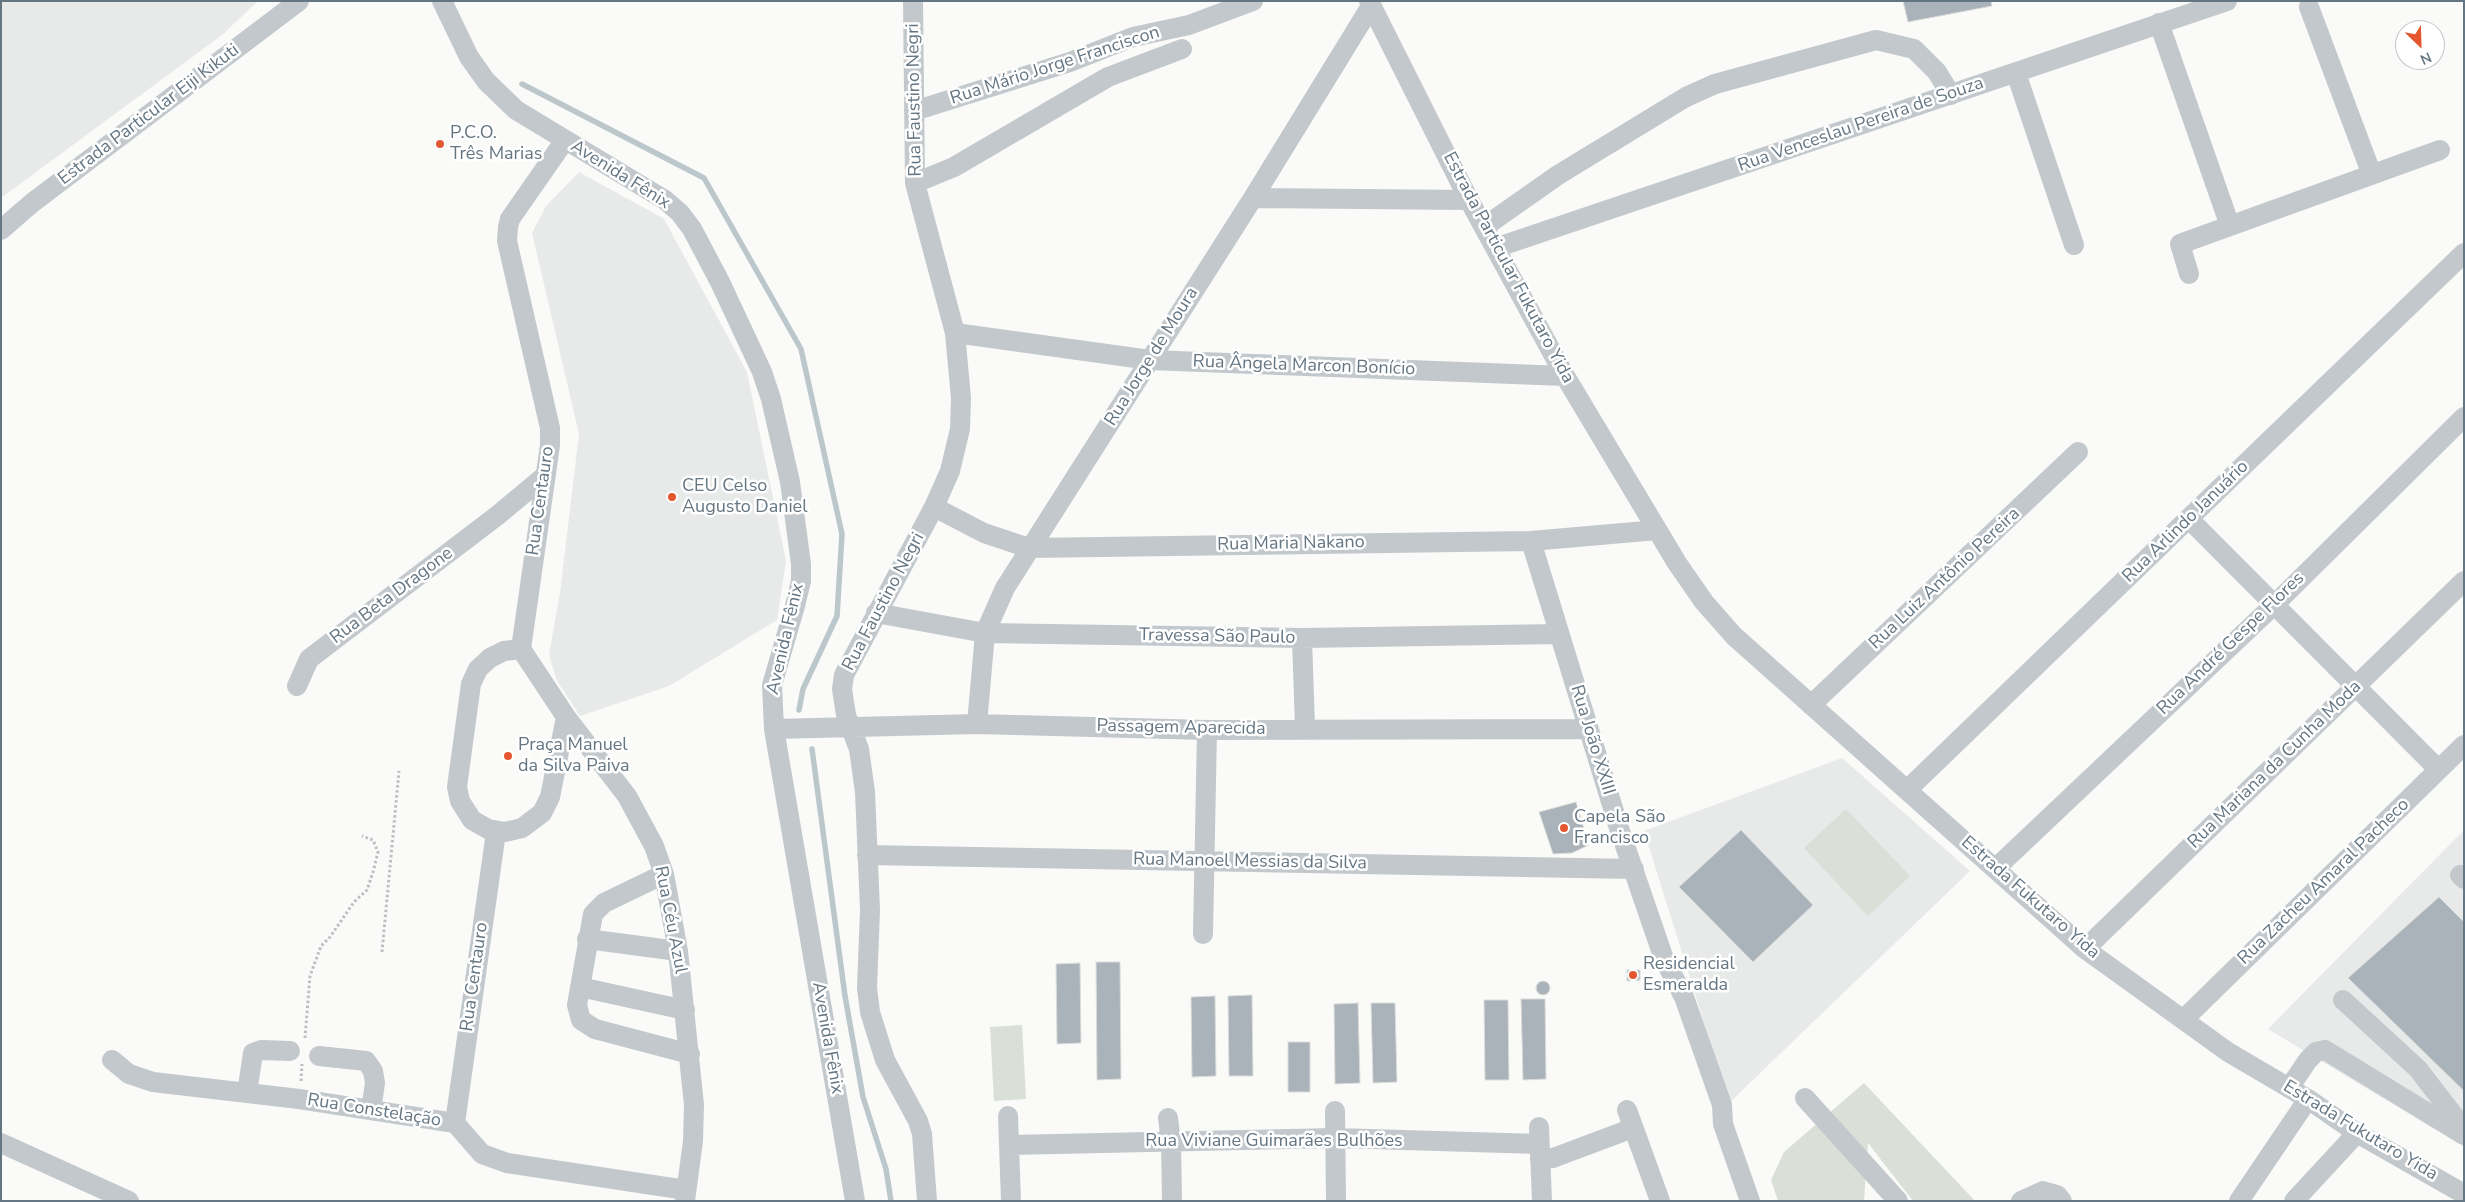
<!DOCTYPE html>
<html>
<head>
<meta charset="utf-8">
<style>
	body { margin:0 }
	#map { position:relative; width:2465px; height:1202px; overflow:hidden; background:#fafaf8; font-family:"Nunito Sans",sans-serif }
	canvas { display:block }
	.frame { position:absolute; inset:0; border:2px solid #657683; pointer-events:none }
	.north { position:absolute; left:2395px; top:20px; width:50px; height:50px; box-sizing:border-box; background:#fff; border:1px solid #c1c8cd; border-radius:50%; rotate:156deg; font-size:14px; font-weight:700; line-height:20px; text-align:center; color:#657683 }
	.north::after { content:''; display:block; margin:auto; width:18px; height:22px; background:#e4572e; clip-path:polygon(50% 0,100% 100%,50% 72%,0 100%) }
</style>
</head>
<body>
<div id="map">
<canvas width="2465" height="1202"></canvas>
<div class="frame"></div>
<div class="north">N</div>
</div>
<script>
const c = document.querySelector('canvas').getContext('2d');
c.lineJoin = 'round';
function fill(path, color) { c.fillStyle = color; c.fill(path, 'evenodd'); }
const toPath = rows => new Path2D(rows.map(r => 'M' + r).join(''));
function strokePath(path, color, width, dash) { c.strokeStyle = color; c.lineWidth = width; c.lineCap = dash ? 'butt' : 'round'; c.setLineDash(dash || []); c.stroke(path); }
function write(font, color, halo, rows, align = 'center') {
  c.font = font + ' "Nunito Sans",sans-serif'; c.lineWidth = 5; c.setLineDash([]); c.textBaseline = 'middle'; c.strokeStyle = halo; c.fillStyle = color; for (const [text, x, y, turn = 0] of rows) {
    c.save(); c.translate(x, y); c.rotate((+turn || 0) * Math.PI / 180); c.textAlign = isNaN(turn) ? turn : align; if (halo) c.strokeText(text, 0, 0); c.fillText(text, 0, 0); c.restore();
  }
}
fill(toPath([
	[1,1,258,1,222,35,1,198],
	[579,172,664,219,747,372,786,561,777,620,669,686,580,716,556,679,549,654,560,593,579,434,532,233,546,206],
	[1842,758,1970,871,1729,1103,1644,831],
	[2464,830,2464,1147,2268,1029]
]), '#e8e9e9');
fill(toPath([
	[1846,809,1910,876,1868,916,1804,848],
	[1022,1025,1026,1099,994,1101,990,1027],
	[1864,1083,1975,1201,1913,1201,1868,1143,1864,1201,1778,1201,1771,1180,1784,1152]
]), '#dadfd7');
strokePath(toPath([
	[522,84,704,178,801,349,842,534,837,616,803,689,799,710],
	[812,749,845,996,863,1097,886,1169,891,1201]
]), '#bbc7cb', 5.5);
const building = toPath([
	[1903,1,1991,1,1992,6,1908,22,1903,1],
	[1576,802,1589,845,1572,853,1553,854,1539,812,1576,802],
	[1741,830,1813,905,1753,962,1679,887,1741,830],
	[2439,897,2464,922,2464,1091,2348,978,2439,897],
	[1096,962,1120,962,1121,1079,1097,1080,1096,962],
	[1080,963,1081,1043,1057,1044,1056,964,1080,963],
	[1627,970,1640,970,1640,980,1627,981,1627,970],
	'1536 988a7 7 0 1 1 14 0a7 7 0 1 1-14 0Z',
	[1252,995,1253,1076,1229,1076,1228,996,1252,995],
	[1215,996,1216,1076,1192,1077,1191,997,1215,996],
	[1521,999,1545,999,1546,1079,1523,1080,1521,999],
	[1484,1000,1508,1000,1509,1080,1485,1080,1484,1000],
	[1358,1003,1360,1083,1335,1084,1334,1004,1358,1003],
	[1371,1003,1395,1003,1397,1082,1373,1083,1371,1003],
	[1288,1042,1310,1042,1310,1092,1288,1092,1288,1042]
]);
fill(building, '#aab3b9');
strokePath(building, '#dcdcda', 1);
strokePath(toPath([
	[382,952,399,771],
	[305,1038,310,976,321,946,330,937,354,902,367,890,373,872,378,852,373,840,362,836],
	[301,1081,302,1064]
]), '#bbbfc2', 3, [2.5, 2.5]);
strokePath(toPath([
	[442,1,469,57,486,81,516,110,665,200,680,213,692,229,720,282,762,372,771,399,790,482,801,564,801,581,795,606,772,685,774,729,855,1201],
	[913,1,915,183,955,333,961,398,960,429,950,471,934,507,844,675,842,689,846,715,859,749,865,792,870,910,867,988,870,1012,885,1060,918,1121,922,1134,927,1201],
	[1369,1,1469,200,1565,376,1677,563,1704,602,1734,636,2085,949,2228,1052,2308,1099,2357,1133,2464,1194],
	[2309,7,2372,175],
	[2159,23,2230,226],
	[2016,73,2074,245],
	[914,111,1070,62,1133,37,1189,25,1253,1],
	[915,183,954,167,1108,77,1182,49],
	[1253,198,1469,200],
	[1484,227,1558,175,1686,97,1715,84,1876,40,1914,49,1937,72,1951,95],
	[1,230,32,203,299,1],
	[1495,248,2227,1],
	[2189,274,2180,244,2440,150],
	[955,333,1150,360,1565,376],
	[934,507,984,533,1029,548,1531,541,1657,530],
	[2189,519,2438,769],
	[1531,541,1620,831,1664,959,1684,997,1722,1105,1723,1124,1750,1201],
	[876,613,985,633,1302,638,1559,634],
	[1302,638,1305,728],
	[521,649,566,717,627,796,654,846,664,874,678,951,694,1105,693,1141,685,1201],
	[521,649,550,445,550,428,507,241,508,227,510,219,565,140],
	[521,649,504,651,490,658,478,669,471,684,457,787,460,801,472,820,488,829,505,832,522,828,542,813,550,797,566,717],
	[297,686,309,659,498,515,546,475],
	[1811,705,2078,452],
	[977,724,985,633,1005,588,1253,198,1371,6],
	[774,729,977,724,1207,730,1588,729],
	[1907,790,2464,253],
	[867,855,1634,869],
	[1996,868,2275,604,2464,417],
	[664,874,604,903,593,914,577,1005,581,1020,595,1029,690,1054],
	[2460,875,2464,879],
	[1203,934,1207,730],
	[587,939,678,951],
	[2085,949,2464,581],
	[580,987,685,1010],
	[2343,1000,2418,1069,2464,1129],
	[2184,1019,2464,745],
	[319,1056,366,1061,373,1071,375,1083,371,1110],
	[112,1060,129,1074,153,1082,299,1099,455,1123,482,1154,507,1163,686,1190],
	[2289,1088,2308,1060,2316,1052,2325,1050,2464,1135],
	[247,1093,253,1053,261,1050,290,1051],
	[1805,1098,1898,1201],
	[1627,1110,1660,1201],
	[1335,1111,1336,1201],
	[1008,1116,1011,1201],
	[1168,1118,1171,1142,1172,1201],
	[455,1123,496,832],
	[1539,1127,1542,1201],
	[1,1143,129,1201],
	[1009,1145,1336,1138,1539,1144],
	[1540,1159,1553,1158,1633,1128],
	[2021,1201,2043,1191,2057,1195,2062,1201],
	[2239,1201,2308,1099],
	[2294,1201,2357,1133]
]), '#c3c8cc', 20);
for (const [x, y, r, color] of [
	[440,144,5,"#e4572e"],
	[672,497,5,"#e4572e"],
	[508,756,5,"#e4572e"],
	[1564,828,5,"#e4572e"],
	[1633,975,5,"#e4572e"]
]) { const dot = new Path2D(); dot.arc(x, y, r, 0, 2 * Math.PI); c.fillStyle = color; c.fill(dot); strokePath(dot, '#fff', 2); }
write('18px', '#657683', '#fff', [
	["Rua Mário Jorge Franciscon",1055,66,-18],
	["Rua Faustino Negri",915,100,-91],
	["Estrada Particular Eiji Kikuti",149,115,-37],
	["Rua Venceslau Pereira de Souza",1861,125,-19],
	["Avenida Fênix",620,175,32],
	["Estrada Particular Fukutaro Yida",1508,268,62],
	["Rua Jorge de Moura",1152,357,-58],
	["Rua Ângela Marcon Bonício",1304,366,2],
	["Rua Centauro",541,501,-82],
	["Rua Arlindo Januário",2186,522,-44],
	["Rua Maria Nakano",1291,544,-1],
	["Rua Luiz Antônio Pereira",1945,579,-43],
	["Rua Beta Dragone",392,596,-37],
	["Rua Faustino Negri",884,602,-62],
	["Travessa São Paulo",1217,637,1],
	["Avenida Fênix",786,639,-77],
	["Rua André Gespe Flores",2231,644,-44],
	["Passagem Aparecida",1181,728,1],
	["Rua João XXIII",1592,740,73],
	["Rua Mariana da Cunha Moda",2275,765,-44],
	["Rua Manoel Messias da Silva",1250,862,1],
	["Rua Zacheu Amaral Pacheco",2324,882,-44],
	["Estrada Fukutaro Yida",2030,898,41],
	["Rua Céu Azul",670,920,79],
	["Rua Centauro",475,977,-82],
	["Avenida Fênix",827,1038,80],
	["Rua Constelação",374,1111,9],
	["Estrada Fukutaro Yida",2360,1131,31],
	["Rua Viviane Guimarães Bulhões",1274,1142]
]);
write('18px', '#657683', '#fff', [
	["P.C.O.",450,134],
	["Três Marias",450,155],
	["CEU Celso",682,487],
	["Augusto Daniel",682,508],
	["Praça Manuel",518,746],
	["da Silva Paiva",518,767],
	["Capela São",1574,818],
	["Francisco",1574,839],
	["Residencial",1643,965],
	["Esmeralda",1643,986]
], 'left');
</script>
</body>
</html>
